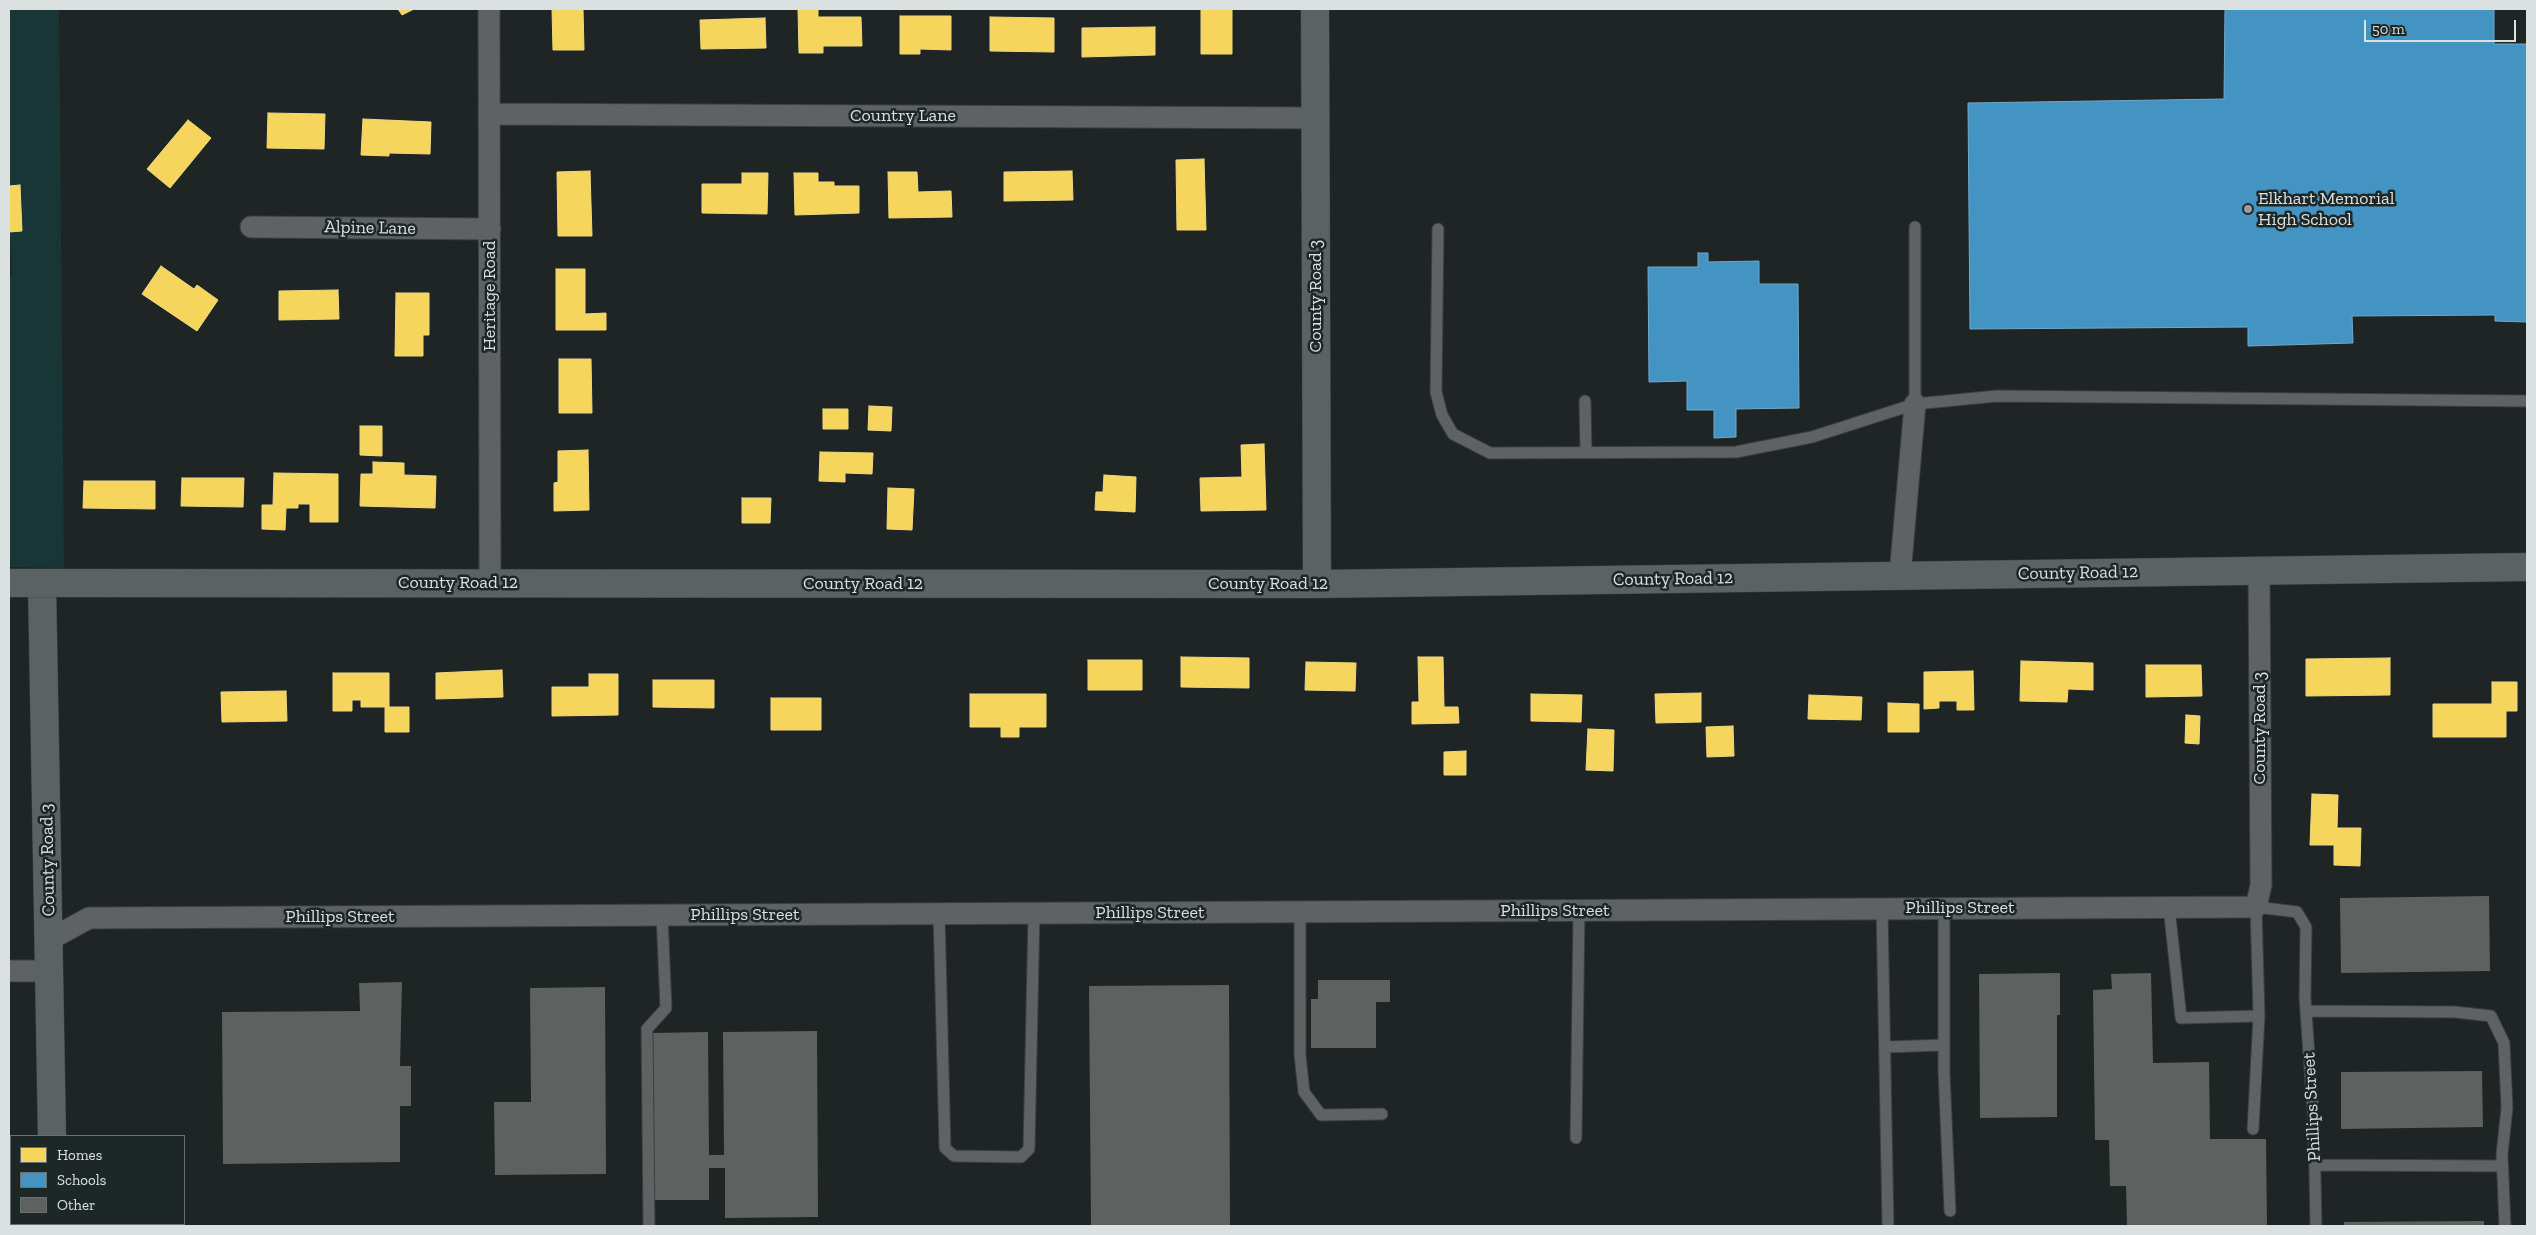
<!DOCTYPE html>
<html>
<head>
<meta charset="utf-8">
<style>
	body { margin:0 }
	#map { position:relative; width:2536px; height:1235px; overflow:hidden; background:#1f2524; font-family:"Zilla Slab",serif }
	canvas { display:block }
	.frame { position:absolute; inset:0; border:10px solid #dbe1e0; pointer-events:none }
	.legend { position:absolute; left:10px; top:1135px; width:175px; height:90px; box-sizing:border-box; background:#1d2726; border:1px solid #697170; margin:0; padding:6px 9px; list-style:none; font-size:15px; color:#dbe1e0 }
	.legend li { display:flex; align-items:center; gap:10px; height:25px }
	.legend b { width:25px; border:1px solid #697170 }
	.scale { position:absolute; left:2364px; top:20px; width:152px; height:22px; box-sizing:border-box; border:2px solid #dbe1e0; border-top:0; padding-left:6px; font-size:15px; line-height:18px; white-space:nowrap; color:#dbe1e0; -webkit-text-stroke:4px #1d2726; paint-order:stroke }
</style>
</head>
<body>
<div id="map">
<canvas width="2536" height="1235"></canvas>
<div class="frame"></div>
<ul class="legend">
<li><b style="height:14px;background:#f6d55c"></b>Homes</li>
<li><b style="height:14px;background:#4393c3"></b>Schools</li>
<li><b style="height:14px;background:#5d6261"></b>Other</li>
</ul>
<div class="scale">50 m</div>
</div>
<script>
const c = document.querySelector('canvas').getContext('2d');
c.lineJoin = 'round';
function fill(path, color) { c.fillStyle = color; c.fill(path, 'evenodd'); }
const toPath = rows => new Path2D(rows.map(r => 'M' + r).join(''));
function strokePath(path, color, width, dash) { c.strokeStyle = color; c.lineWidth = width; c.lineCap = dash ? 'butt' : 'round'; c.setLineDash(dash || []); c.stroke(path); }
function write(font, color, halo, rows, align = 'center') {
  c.font = font + ' "Zilla Slab",serif'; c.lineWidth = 5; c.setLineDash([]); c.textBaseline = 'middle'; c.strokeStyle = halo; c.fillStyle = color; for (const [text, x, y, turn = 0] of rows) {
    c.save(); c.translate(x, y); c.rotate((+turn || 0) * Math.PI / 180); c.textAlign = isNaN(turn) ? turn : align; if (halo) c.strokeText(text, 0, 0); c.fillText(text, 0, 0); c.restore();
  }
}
fill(toPath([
	[9,9,59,9,64,568,9,567,9,275,12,275,9,220]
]), '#183635');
const homes = toPath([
	[398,9,414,9,402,15,398,9],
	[552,9,583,9,584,50,553,50,552,9],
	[798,9,818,9,818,17,861,17,862,46,823,46,823,53,799,53,798,9],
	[1201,9,1232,9,1232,54,1201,54,1201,9],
	[900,16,951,16,951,50,920,49,920,54,900,54,900,16],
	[990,17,1054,18,1054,52,990,51,990,17],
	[765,18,766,48,701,49,700,20,765,18],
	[1155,27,1155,55,1082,57,1082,28,1155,27],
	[268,113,325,114,324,149,267,148,268,113],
	[363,119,431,122,430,154,389,153,389,156,361,155,363,119],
	[188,120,211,138,170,188,147,169,188,120],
	[1204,159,1206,230,1177,230,1176,160,1204,159],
	[590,171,592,236,558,236,557,172,590,171],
	[1072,171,1073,200,1004,201,1004,172,1072,171],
	[888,172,917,172,918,192,951,191,952,217,889,218,888,172],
	[742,173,768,173,767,214,702,213,702,184,742,184,742,173],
	[794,173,818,173,818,182,834,182,834,186,859,186,859,213,795,215,794,173],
	[20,185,22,231,9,232,9,186,20,185],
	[161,266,194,289,197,285,218,300,197,331,142,294,161,266],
	[556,269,585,269,585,314,606,313,606,330,556,330,556,269],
	[338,290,339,319,279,320,279,291,338,290],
	[396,293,429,293,429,335,423,335,423,356,395,356,396,293],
	[559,359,591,359,592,413,559,413,559,359],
	[869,406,892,407,891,431,868,430,869,406],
	[823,409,848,409,848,429,823,429,823,409],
	[360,426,382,426,382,456,360,455,360,426],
	[1264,444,1266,510,1201,511,1200,478,1242,477,1241,445,1264,444],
	[588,450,589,510,554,511,554,483,558,482,558,451,588,450],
	[820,452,873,453,872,474,845,473,845,482,819,481,820,452],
	[373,462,404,463,404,475,436,476,435,508,360,506,361,474,373,474,373,462],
	[274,473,338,474,338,522,310,522,310,504,298,504,298,508,286,508,285,530,262,529,262,505,273,505,274,473],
	[1104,475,1136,477,1135,512,1095,510,1096,492,1103,492,1104,475],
	[182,478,244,478,243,507,181,506,182,478],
	[84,481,155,481,155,509,83,508,84,481],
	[888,488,914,489,912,530,887,529,888,488],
	[742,498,771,498,770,523,742,523,742,498],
	[1181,657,1249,658,1249,688,1181,687,1181,657],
	[1418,657,1443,657,1444,707,1458,707,1459,723,1412,724,1412,702,1419,702,1418,657],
	[2390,658,2390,695,2306,696,2306,659,2390,658],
	[1088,660,1142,660,1142,690,1088,690,1088,660],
	[2021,661,2093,663,2093,690,2068,689,2067,702,2020,701,2021,661],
	[1306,662,1356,663,1355,691,1305,690,1306,662],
	[2146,665,2201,665,2202,696,2146,697,2146,665],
	[502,670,503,697,436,699,436,673,502,670],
	[1973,671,1974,710,1957,710,1957,701,1939,701,1939,708,1924,709,1924,672,1973,671],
	[333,673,389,673,389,707,409,707,409,732,385,732,385,707,361,707,361,700,352,700,352,711,333,711,333,673],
	[589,674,618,674,618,715,552,716,552,687,589,687,589,674],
	[653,680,714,680,714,708,653,707,653,680],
	[2492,682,2517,682,2517,711,2506,711,2506,737,2433,737,2433,704,2492,704,2492,682],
	[286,691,287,721,222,722,221,692,286,691],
	[1701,693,1701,722,1656,723,1655,694,1701,693],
	[970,694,1046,694,1046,727,1019,727,1019,737,1001,737,1001,727,970,727,970,694],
	[1531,694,1582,695,1581,722,1531,721,1531,694],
	[1809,695,1862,697,1861,720,1808,719,1809,695],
	[771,698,821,698,821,730,771,730,771,698],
	[1888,703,1919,704,1919,732,1888,732,1888,703],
	[2186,715,2200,716,2199,744,2185,743,2186,715],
	[1733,726,1734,756,1707,757,1706,727,1733,726],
	[1588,729,1614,730,1613,771,1586,770,1588,729],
	[1466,751,1466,775,1444,775,1444,752,1466,751],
	[2312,794,2338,795,2337,828,2361,828,2360,866,2334,865,2334,845,2310,845,2312,794]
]);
fill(homes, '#f6d55c');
strokePath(homes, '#eed984', 1);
const schools = toPath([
	[2225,9,2494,9,2494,44,2527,44,2527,322,2495,321,2495,315,2352,316,2353,343,2248,346,2248,327,1970,329,1968,103,2224,99,2225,9],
	[1698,253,1708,253,1708,262,1759,261,1759,284,1798,284,1799,408,1736,409,1736,437,1714,438,1714,410,1687,410,1687,381,1649,382,1648,267,1698,267,1698,253]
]);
fill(schools, '#4393c3');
strokePath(schools, '#71aacc', 1);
fill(toPath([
	[2489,896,2490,971,2341,973,2340,898],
	[2060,973,2060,1015,2057,1015,2057,1117,1980,1118,1979,974],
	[2151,973,2153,1063,2209,1062,2210,1139,2266,1139,2267,1226,2127,1226,2126,1186,2110,1186,2109,1140,2095,1140,2093,990,2112,989,2111,974],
	[1318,980,1390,980,1390,1002,1376,1002,1376,1048,1311,1048,1311,999,1318,999],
	[402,982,400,1066,411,1066,411,1106,400,1106,400,1162,223,1164,222,1012,360,1011,359,983],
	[1229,985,1230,1226,1091,1226,1089,986],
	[605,987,606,1174,495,1175,494,1102,531,1102,530,988],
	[817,1031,818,1217,725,1218,725,1168,709,1168,709,1200,652,1200,652,1033,708,1032,709,1155,724,1155,723,1032],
	[2482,1071,2483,1127,2341,1129,2341,1072],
	[2484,1221,2484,1226,2344,1226,2344,1222]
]), '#5d6261');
const lane = toPath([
	[1915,227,1915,404],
	[1438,229,1436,392,1442,415,1453,434,1490,453,1736,452,1812,437,1915,404,1997,396,2527,401],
	[1585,401,1586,453],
	[2169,907,2181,1018,2259,1016,2256,907,2297,912,2306,927,2305,998,2314,1126,2316,1226],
	[1882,909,1888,1226],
	[1944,909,1944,1072,1950,1211],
	[1300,912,1300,1055,1304,1092,1321,1115,1382,1114],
	[939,914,945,1148,954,1156,1021,1157,1029,1149,1034,913],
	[2306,1011,2455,1012,2491,1016,2504,1043,2507,1108,2502,1154,2505,1226],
	[1886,1047,1944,1045],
	[2253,1129,2259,1016],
	[1576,1138,1579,911],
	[2315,1165,2502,1166],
	[649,1226,647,1029,666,1008,662,915]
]);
const street = toPath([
	[489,9,490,583],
	[491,114,1316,118],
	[251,227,490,229],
	[1900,575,1915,404],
	[49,940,89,918,2256,907,2261,885,2259,570],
	[9,971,50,971]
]);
const secondary = toPath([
	[1315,9,1317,584],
	[9,583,1317,584,2527,567],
	[42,583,52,1136],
	[53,1224,53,1226]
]);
strokePath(lane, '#3b3f3f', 13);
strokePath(street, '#3b3f3f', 23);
strokePath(secondary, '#3b3f3f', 29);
strokePath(lane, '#5f6262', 11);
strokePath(street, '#5f6262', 21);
strokePath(secondary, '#5a6262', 28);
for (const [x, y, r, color] of [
	[2248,209,5,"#999f9e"]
]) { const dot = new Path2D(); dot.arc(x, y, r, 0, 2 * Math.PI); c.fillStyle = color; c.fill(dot); strokePath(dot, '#1d2726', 2); }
write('18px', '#dbe1e0', '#1d2726', [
	["Country Lane",903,116],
	["Alpine Lane",370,228,1],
	["Heritage Road",490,296,-90],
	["County Road 3",1316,296,-90],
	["County Road 12",2078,573,-1],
	["County Road 12",1673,579,-1],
	["County Road 12",458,583],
	["County Road 12",863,584],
	["County Road 12",1268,584],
	["County Road 3",2260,728,-90],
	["County Road 3",48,860,-91],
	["Phillips Street",1960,908],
	["Phillips Street",1555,911],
	["Phillips Street",1150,913],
	["Phillips Street",745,915],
	["Phillips Street",340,917],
	["Phillips Street",2312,1107,-93]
]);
write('18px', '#dbe1e0', '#1d2726', [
	["Elkhart Memorial",2258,199],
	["High School",2258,220]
], 'left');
</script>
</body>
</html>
